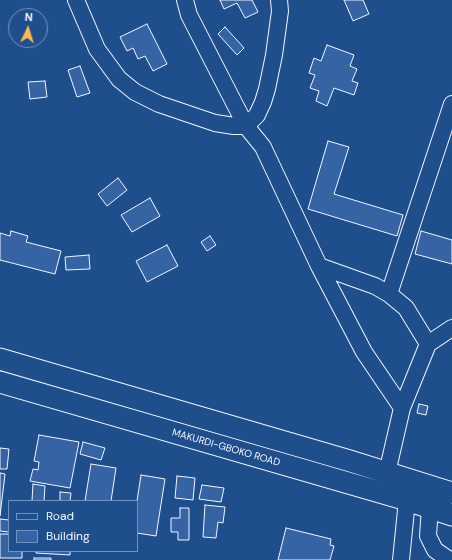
<!DOCTYPE html>
<html>
<head>
<meta charset="utf-8">
<style>
	body { margin:0 }
	#map { position:relative; width:452px; height:560px; overflow:hidden; background:#1f4e8c; font-family:"DM Sans",sans-serif }
	canvas { display:block }
	.legend { position:absolute; left:8px; top:500px; width:130px; height:52px; box-sizing:border-box; background:#1f4e8c; border:1px solid #7391ba; margin:0; padding:5px 7px; list-style:none; font-size:12px; color:#f2f6ff }
	.legend li { display:flex; align-items:center; gap:8px; height:20px }
	.legend b { width:20px; border:1px solid #7391ba }
	.north { position:absolute; left:8px; top:8px; width:40px; height:40px; box-sizing:border-box; background:#1f4e8c; border:1px solid #7391ba; border-radius:50%; rotate:4deg; font-size:11px; font-weight:700; line-height:16px; text-align:center; color:#f2f6ff }
	.north::after { content:''; display:block; margin:auto; width:14px; height:18px; background:#ffb74d; clip-path:polygon(50% 0,100% 100%,50% 72%,0 100%) }
</style>
</head>
<body>
<div id="map">
<canvas width="452" height="560"></canvas>
<ul class="legend">
<li><b style="height:5px;background:#1f4e8c"></b>Road</li>
<li><b style="height:11px;background:#3563a3"></b>Building</li>
</ul>
<div class="north">N</div>
</div>
<script>
const c = document.querySelector('canvas').getContext('2d');
c.lineJoin = 'round';
function fill(path, color) { c.fillStyle = color; c.fill(path, 'evenodd'); }
const toPath = rows => new Path2D(rows.map(r => 'M' + r).join(''));
function strokePath(path, color, width, dash) { c.strokeStyle = color; c.lineWidth = width; c.lineCap = dash ? 'butt' : 'round'; c.setLineDash(dash || []); c.stroke(path); }
function write(font, color, halo, rows, align = 'center') {
  c.font = font + ' "DM Sans",sans-serif'; c.lineWidth = 3; c.setLineDash([]); c.textBaseline = 'middle'; c.strokeStyle = halo; c.fillStyle = color; for (const [text, x, y, turn = 0] of rows) {
    c.save(); c.translate(x, y); c.rotate((+turn || 0) * Math.PI / 180); c.textAlign = isNaN(turn) ? turn : align; if (halo) c.strokeText(text, 0, 0); c.fillText(text, 0, 0); c.restore();
  }
}
const building = toPath([
	[220,0,252,0,258,12,245,18,237,3,224,9,220,0],
	[344,0,363,0,369,14,353,21,344,0],
	[147,24,167,64,153,71,145,56,138,59,133,48,127,51,120,37,147,24],
	[225,27,244,48,237,55,218,34,225,27],
	[327,45,354,55,350,66,357,69,352,81,358,83,354,95,334,88,327,106,316,101,319,91,310,88,315,75,309,73,314,58,321,61,327,45],
	[80,66,90,93,77,97,68,70,80,66],
	[45,81,47,97,30,99,28,82,45,81],
	[328,141,349,147,334,194,403,215,397,236,308,209,328,141],
	[118,178,127,190,107,206,98,194,118,178],
	[150,198,160,216,132,232,121,215,150,198],
	[11,231,28,236,26,242,61,251,55,274,0,260,0,233,10,236,11,231],
	[421,231,452,240,452,264,415,254,421,231],
	[210,236,216,245,207,251,201,242,210,236],
	[167,245,178,266,147,282,136,261,167,245],
	[89,255,90,269,66,270,65,257,89,255],
	[419,404,428,406,426,415,417,413,419,404],
	[39,435,79,442,70,488,30,481,33,469,38,470,39,462,34,461,39,435],
	[83,442,105,448,101,460,80,454,83,442],
	[0,448,9,449,7,469,0,469,0,448],
	[91,464,116,468,111,501,85,501,91,464],
	[0,473,5,474,0,516,0,473],
	[141,475,165,479,156,536,137,533,137,501,141,475],
	[177,476,195,478,193,500,175,498,177,476],
	[33,484,45,486,44,501,32,501,33,484],
	[202,485,224,488,221,502,199,499,202,485],
	[60,492,71,493,70,501,60,501,60,492],
	[205,505,225,507,223,523,218,522,216,538,203,537,205,505],
	[180,508,189,508,189,540,178,540,178,532,171,532,171,518,180,518,180,508],
	[0,519,9,520,9,532,0,531,0,519],
	[286,528,331,539,330,545,334,546,330,560,278,560,286,528],
	[0,534,9,534,9,551,22,551,22,558,0,558,0,534],
	[36,551,70,551,70,555,36,553,36,551],
	[34,558,51,558,51,560,34,560,34,558]
]);
fill(building, '#3563a3');
strokePath(building, '#f2f6ff', 1);
const minor = toPath([
	[76,0,97,49,119,79,135,92,159,104,215,123,234,126,246,126,257,115,263,102,267,89,274,55,280,11,279,0],
	[185,0,189,15,246,126,263,147,319,266,364,352,402,408,387,473],
	[319,266,375,286,389,294,406,308,428,344],
	[389,294,452,104],
	[402,408,428,344,452,328],
	[430,507,428,536,435,550,448,559,452,560],
	[401,560,407,500]
]);
const major = toPath([
	[0,359,350,461,452,493],
	[0,382,407,500,452,515]
]);
strokePath(minor, '#f2f6ff', 18);
strokePath(major, '#f2f6ff', 23);
strokePath(minor, '#1f4e8c', 16);
strokePath(major, '#1f4e8c', 21);
write('10px', '#f2f6ff', '#1f4e8c', [
	["MAKURDI-GBOKO ROAD",226,448,16]
]);
</script>
</body>
</html>
